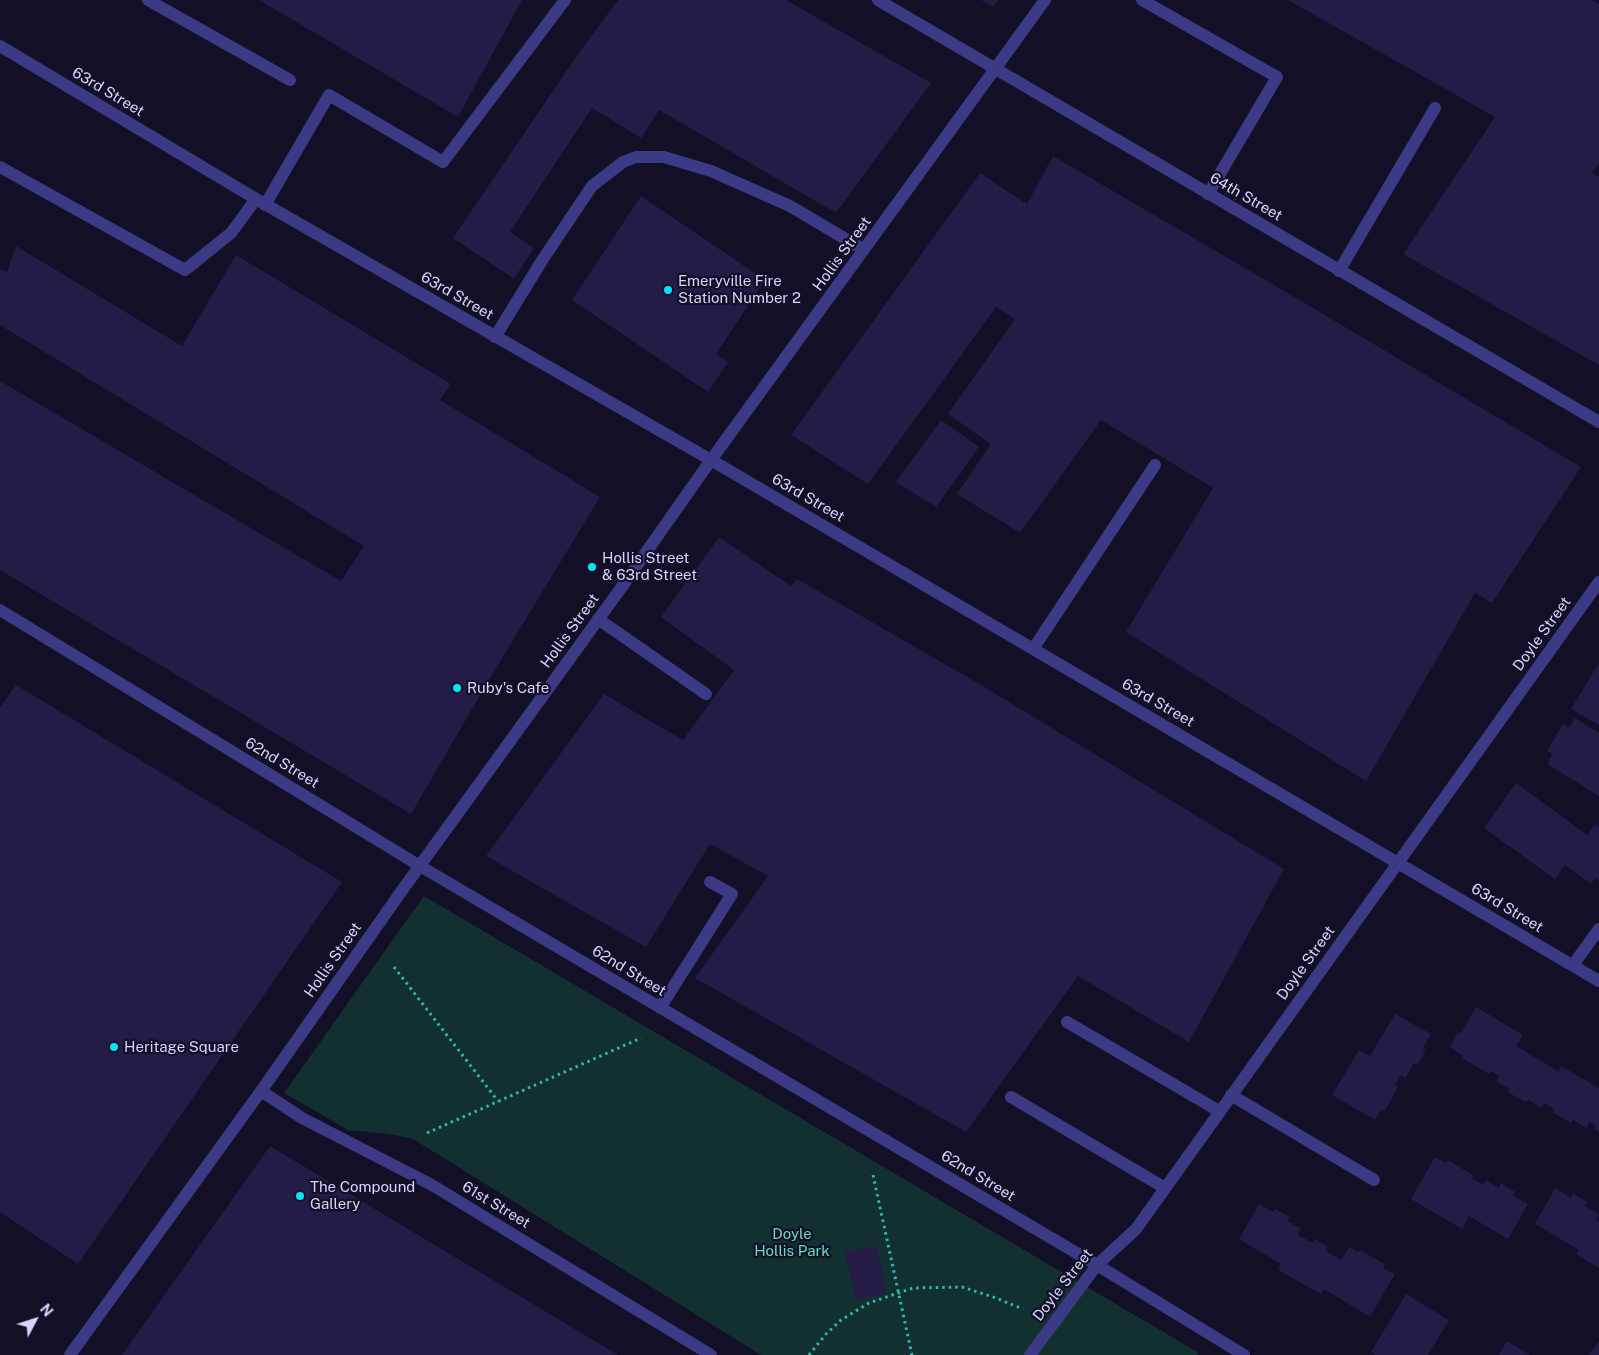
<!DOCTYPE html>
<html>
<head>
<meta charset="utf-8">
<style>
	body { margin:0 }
	#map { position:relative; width:1599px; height:1355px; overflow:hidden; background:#130f26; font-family:"Public Sans",sans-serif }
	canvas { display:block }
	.north { position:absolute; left:10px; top:1295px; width:50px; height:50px; -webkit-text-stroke:4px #130f26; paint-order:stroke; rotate:50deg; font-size:14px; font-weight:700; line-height:20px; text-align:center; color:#d9d4ff }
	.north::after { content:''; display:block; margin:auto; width:18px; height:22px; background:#d9d4ff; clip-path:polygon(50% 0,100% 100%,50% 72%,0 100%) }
</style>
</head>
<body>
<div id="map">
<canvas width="1599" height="1355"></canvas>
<div class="north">N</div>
</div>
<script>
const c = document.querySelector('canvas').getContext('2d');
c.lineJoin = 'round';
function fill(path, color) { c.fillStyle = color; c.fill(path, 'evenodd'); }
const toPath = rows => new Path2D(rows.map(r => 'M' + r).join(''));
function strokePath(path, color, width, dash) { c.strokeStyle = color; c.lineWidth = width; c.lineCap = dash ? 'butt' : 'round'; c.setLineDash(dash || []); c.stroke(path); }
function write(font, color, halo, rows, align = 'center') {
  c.font = font + ' "Public Sans",sans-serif'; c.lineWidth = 4.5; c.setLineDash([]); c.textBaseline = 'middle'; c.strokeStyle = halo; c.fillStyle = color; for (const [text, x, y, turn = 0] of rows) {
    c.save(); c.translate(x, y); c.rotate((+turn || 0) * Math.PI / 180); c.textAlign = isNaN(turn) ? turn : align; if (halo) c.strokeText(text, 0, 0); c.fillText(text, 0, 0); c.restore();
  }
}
fill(toPath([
	[424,896,1199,1353,1197,1355,761,1355,413,1139,389,1134,348,1130,284,1093]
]), '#12302f');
fill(toPath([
	[259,0,522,0,458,117],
	[618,0,786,0,931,83,836,213,659,110,641,138,592,108,510,232,534,248,514,279,453,238,576,57],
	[981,0,998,0,994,7],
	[1288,0,1592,0,1599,4,1599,163,1592,173,1599,177,1599,365,1403,254,1495,117],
	[1053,156,1264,279,1581,467,1492,603,1475,593,1366,781,1126,632,1213,488,1101,420,1020,533,957,494,991,444,948,414,1015,319,996,307,868,484,791,435,980,173,1027,204],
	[641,196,765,280,716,354,728,362,708,392,572,300],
	[16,246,182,346,236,255,451,384,440,400,600,497,493,673,411,814,0,570,0,381,341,581,364,546,0,325,0,269,7,272],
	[941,420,979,447,936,507,896,482],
	[719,537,791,586,797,579,976,682,1284,869,1189,1042,1078,976,966,1132,695,978,768,876,710,844,646,947,486,856,604,694,683,740,734,670,661,617],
	[1599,663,1599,725,1571,709],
	[16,685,342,882,78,1264,0,1212,0,707],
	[1575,718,1599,733,1599,796,1547,764,1552,754,1547,751,1563,724,1569,728],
	[1516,783,1587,835,1595,824,1599,827,1599,881,1595,878,1591,884,1565,865,1555,879,1484,828],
	[1476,1007,1523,1035,1516,1046,1558,1071,1561,1066,1599,1088,1599,1132,1594,1129,1596,1126,1590,1122,1586,1128,1573,1120,1571,1123,1552,1112,1554,1109,1544,1103,1542,1108,1528,1100,1526,1102,1507,1092,1509,1089,1496,1081,1499,1076,1491,1071,1489,1074,1462,1058,1463,1056,1450,1047,1458,1032,1461,1033],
	[1395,1014,1431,1034,1423,1048,1426,1050,1418,1064,1414,1063,1406,1078,1401,1075,1395,1085,1398,1087,1384,1112,1381,1110,1375,1120,1332,1095,1359,1050,1370,1056],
	[270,1146,618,1355,122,1355],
	[1435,1157,1446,1163,1448,1160,1473,1175,1472,1178,1483,1185,1486,1180,1499,1188,1501,1183,1515,1192,1513,1196,1528,1204,1508,1239,1469,1216,1462,1229,1411,1199],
	[1555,1188,1571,1198,1573,1193,1587,1202,1585,1206,1599,1214,1596,1220,1599,1222,1599,1268,1576,1254,1579,1250,1535,1224],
	[1259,1204,1273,1212,1276,1209,1290,1217,1288,1221,1301,1229,1298,1235,1313,1243,1315,1239,1328,1247,1326,1251,1341,1260,1349,1247,1358,1252,1360,1250,1385,1264,1383,1268,1395,1274,1370,1317,1324,1289,1321,1294,1278,1270,1281,1264,1239,1239],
	[877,1246,886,1293,856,1300,845,1252],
	[1406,1294,1449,1320,1428,1355,1376,1355,1371,1352],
	[1507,1341,1530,1355,1499,1355],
	[1599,1341,1599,1355,1589,1355]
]), '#241b47');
strokePath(toPath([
	[394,967,498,1101],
	[427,1133,641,1038],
	[873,1175,912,1355],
	[809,1355,826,1334,841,1320,869,1303,913,1288,962,1287,996,1298,1023,1309]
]), '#2fb8b0', 3, [2.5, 4]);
strokePath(toPath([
	[148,0,290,80],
	[878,0,1599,422],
	[1142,0,1277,77,1208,194],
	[0,46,256,199,711,460,1599,981],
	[0,167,185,270,231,233,256,199],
	[265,205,329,95,443,162,565,0],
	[1339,271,1435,108],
	[495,337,543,259,592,186,623,162,636,157,664,157,711,171,790,206,864,250],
	[0,610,420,866,1097,1265,1244,1355],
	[598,619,706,694],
	[1033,649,1155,465],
	[1573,965,1599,929],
	[660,1008,732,894,710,882],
	[1067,1022,1219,1111],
	[261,1091,302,1118,432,1185,711,1355],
	[1231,1095,1374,1180],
	[1011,1097,1165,1188],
	[70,1355,261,1091,403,889,621,588,711,460,1045,0],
	[1030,1355,1097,1265,1136,1229,1599,582]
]), '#3d3a85', 12);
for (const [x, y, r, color] of [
	[668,290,5,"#00e5ff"],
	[592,567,5,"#00e5ff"],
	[457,688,5,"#00e5ff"],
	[114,1047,5,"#00e5ff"],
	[300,1196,5,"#00e5ff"]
]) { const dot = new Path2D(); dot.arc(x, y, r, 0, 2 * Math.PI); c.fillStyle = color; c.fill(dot); strokePath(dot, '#130f26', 2); }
write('15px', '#d9d4ff', '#130f26', [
	["63rd Street",108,92,31],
	["64th Street",1246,197,30],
	["Hollis Street",842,254,-54],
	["63rd Street",457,296,30],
	["63rd Street",808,498,30],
	["Hollis Street",570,631,-54],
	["Doyle Street",1542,634,-54],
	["63rd Street",1158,703,30],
	["62nd Street",282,763,31],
	["63rd Street",1507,908,31],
	["Hollis Street",333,960,-55],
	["Doyle Street",1306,963,-54],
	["62nd Street",629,971,31],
	["62nd Street",978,1176,31],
	["61st Street",496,1205,31],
	["Doyle Street",1063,1285,-52]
]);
write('15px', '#d9d4ff', '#130f26', [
	["Emeryville Fire",678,281],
	["Station Number 2",678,298],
	["Hollis Street",602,558],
	["& 63rd Street",602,575],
	["Ruby's Cafe",467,688],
	["Heritage Square",124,1047],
	["The Compound",310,1187],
	["Gallery",310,1204]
], 'left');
write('15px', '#5fe0c0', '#130f26', [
	["Doyle",792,1234],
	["Hollis Park",792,1251]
]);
</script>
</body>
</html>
